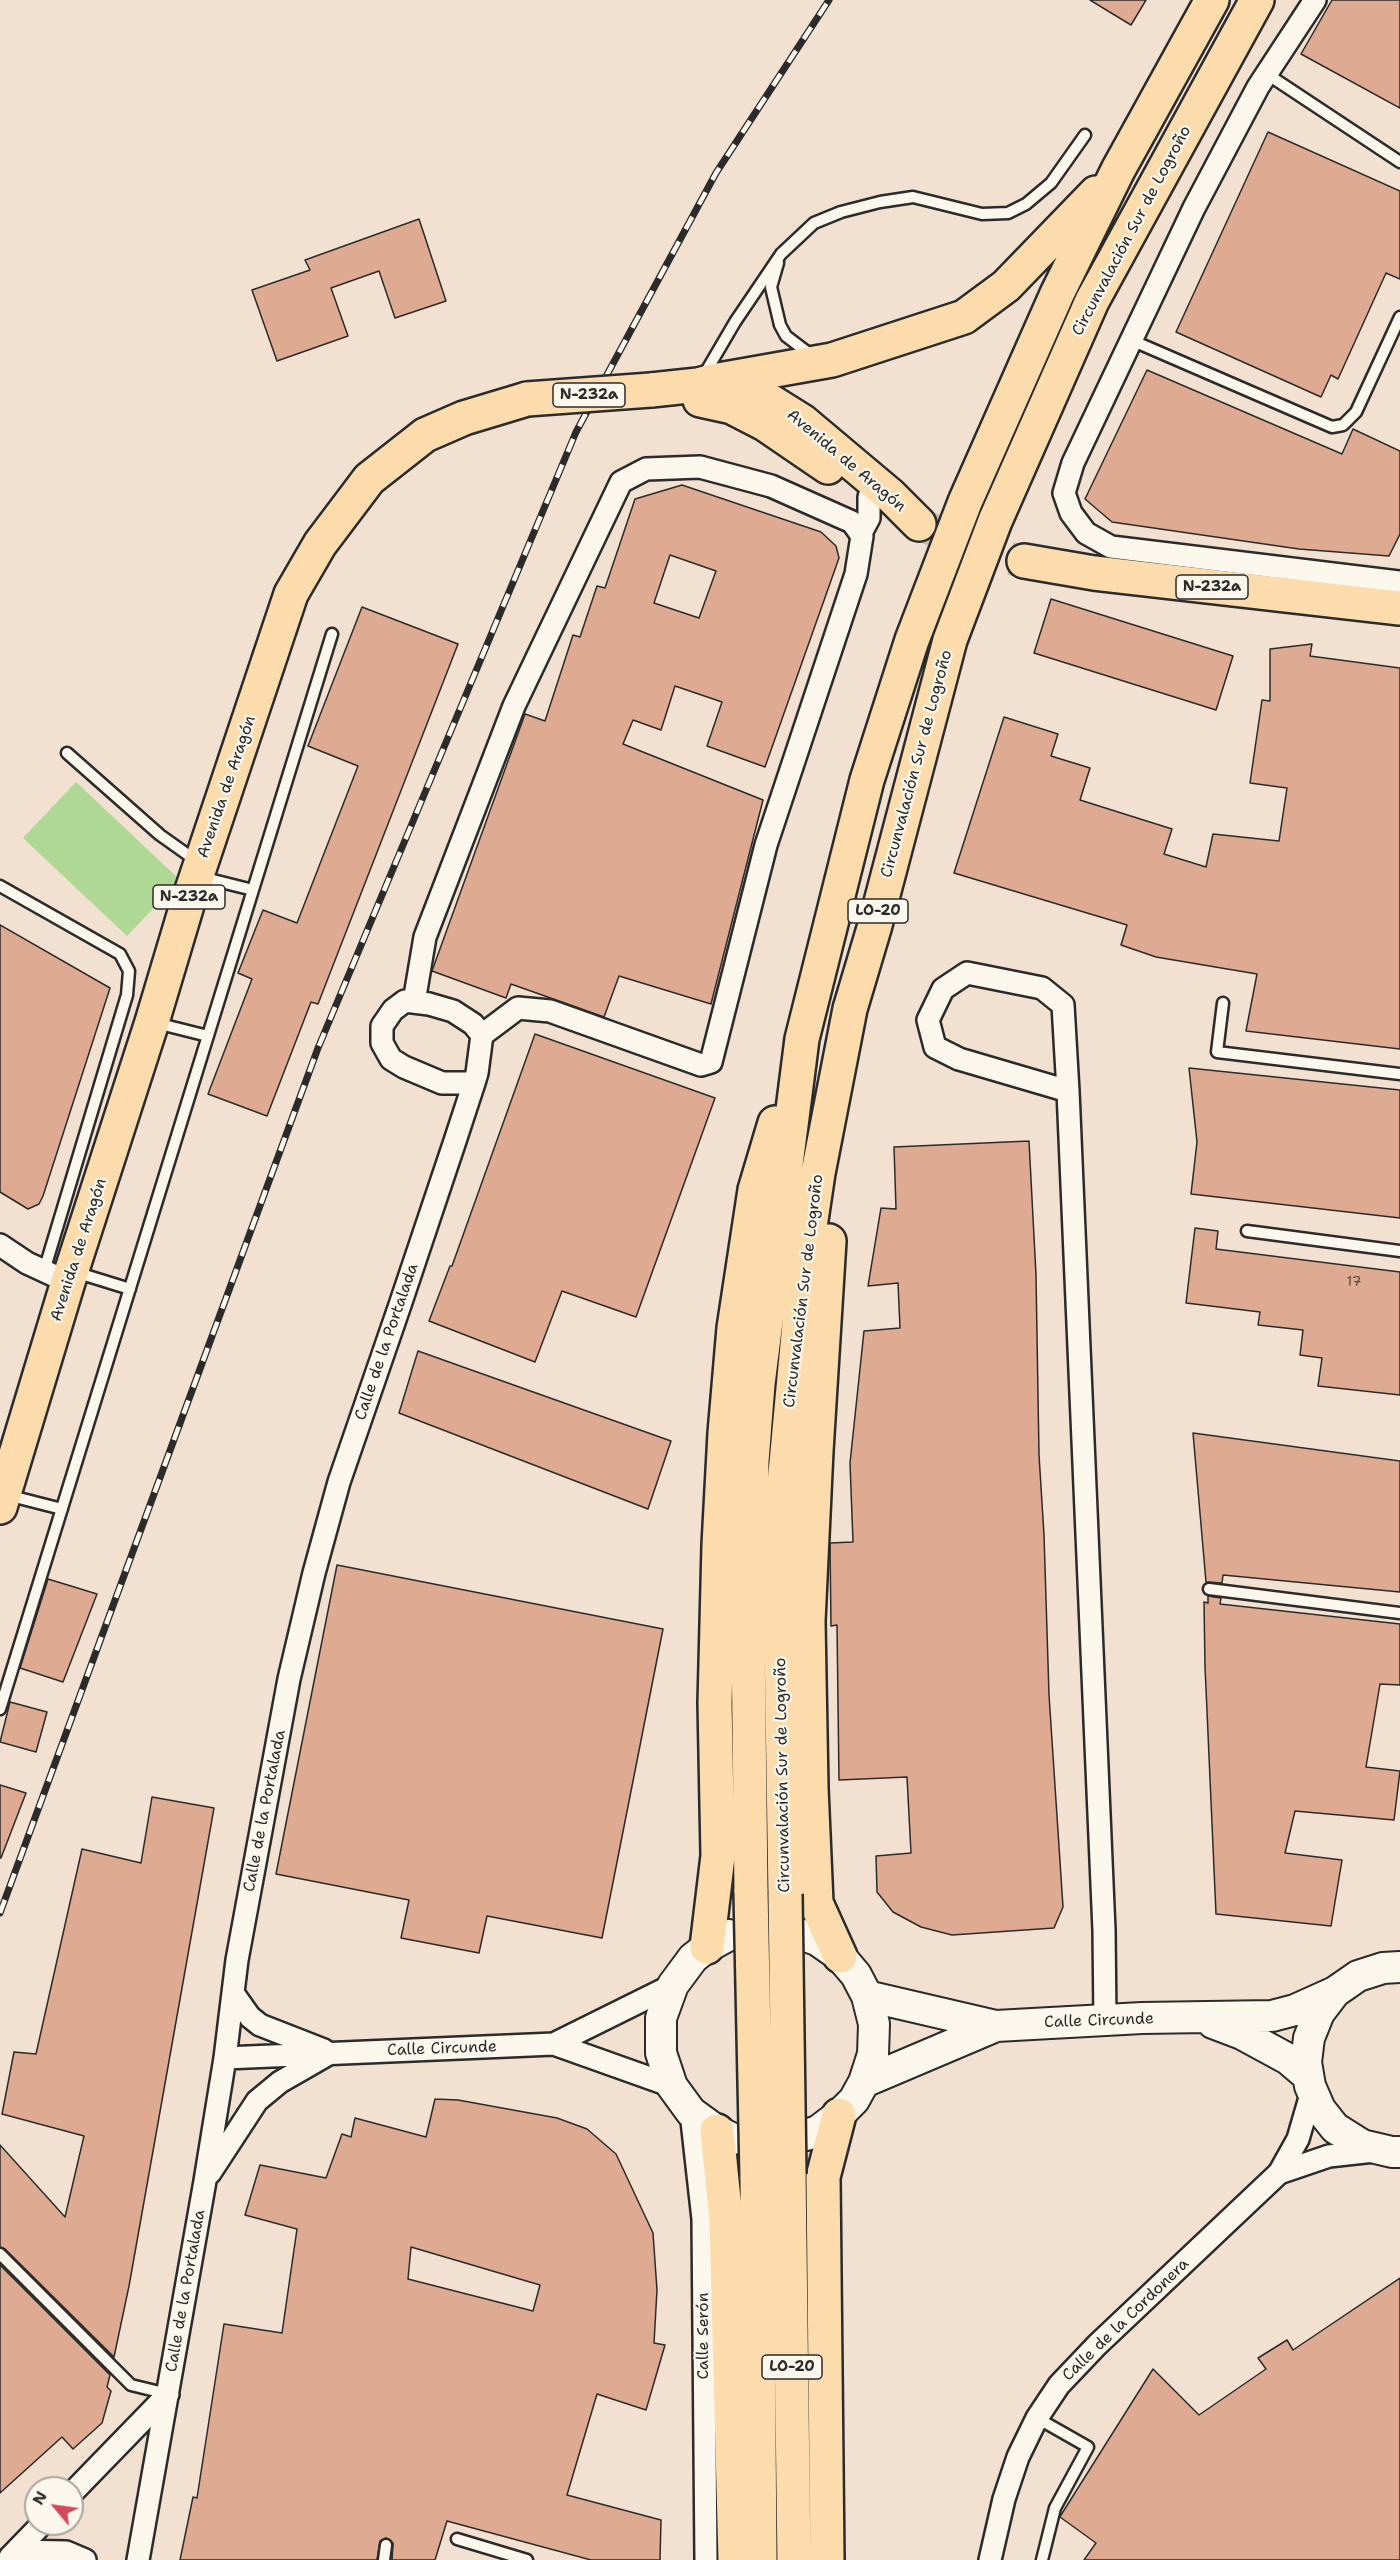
<!DOCTYPE html>
<html>
<head>
<meta charset="utf-8">
<style>
	body { margin:0 }
	#map { position:relative; width:1400px; height:2560px; overflow:hidden; background:#f2e0d1; font-family:"Shantell Sans",sans-serif }
	canvas { display:block }
	.north { position:absolute; left:24px; top:2476px; width:60px; height:60px; box-sizing:border-box; background:#fbf7ec; border:2px solid #a8a59f; border-radius:50%; rotate:299deg; font-size:16px; font-weight:700; line-height:24px; text-align:center; color:#2b2b2b }
	.north::after { content:''; display:block; margin:auto; width:21px; height:27px; background:#d1495b; clip-path:polygon(50% 0,100% 100%,50% 72%,0 100%) }
</style>
</head>
<body>
<div id="map">
<canvas width="1400" height="2560"></canvas>
<div class="north">N</div>
</div>
<script>
const c = document.querySelector('canvas').getContext('2d');
c.lineJoin = 'round';
function fill(path, color) { c.fillStyle = color; c.fill(path, 'evenodd'); }
const toPath = rows => new Path2D(rows.map(r => 'M' + r).join(''));
function strokePath(path, color, width, dash) { c.strokeStyle = color; c.lineWidth = width; c.lineCap = dash ? 'butt' : 'round'; c.setLineDash(dash || []); c.stroke(path); }
function write(font, color, halo, rows, align = 'center') {
  c.font = font + ' "Shantell Sans",sans-serif'; c.lineWidth = 4.5; c.setLineDash([]); c.textBaseline = 'middle'; c.strokeStyle = halo; c.fillStyle = color; for (const [text, x, y, turn = 0] of rows) {
    c.save(); c.translate(x, y); c.rotate((+turn || 0) * Math.PI / 180); c.textAlign = isNaN(turn) ? turn : align; if (halo) c.strokeText(text, 0, 0); c.fillText(text, 0, 0); c.restore();
  }
}
fill(toPath([
	[76,782,180,880,127,936,23,838]
]), '#afd895');
const building = toPath([
	[1090,0,1146,0,1131,25,1090,0],
	[1332,0,1400,0,1400,108,1301,54,1332,0],
	[1268,132,1400,191,1400,279,1386,273,1338,379,1331,375,1321,397,1176,332,1268,132],
	[419,219,446,301,395,318,379,271,331,288,348,336,277,361,252,290,310,270,305,260,419,219],
	[1147,370,1342,454,1353,429,1400,451,1400,534,1389,556,1299,549,1112,522,1085,499,1147,370],
	[682,485,821,532,836,546,839,558,765,767,707,746,722,702,675,686,661,730,633,720,623,744,763,800,711,1004,619,976,604,1017,511,984,506,998,432,971,525,714,545,721,573,635,580,637,597,586,605,588,635,499,682,485],
	[670,555,716,571,699,618,654,603,670,555],
	[1051,599,1233,656,1216,710,1034,653,1051,599],
	[362,607,458,644,318,1004,311,1002,267,1116,208,1094,252,979,238,973,263,910,297,923,358,766,308,746,362,607],
	[1312,644,1310,656,1400,668,1400,1049,1246,1031,1257,974,1156,957,1121,945,1127,925,954,873,1004,717,1058,734,1051,756,1090,768,1080,800,1172,829,1164,854,1206,867,1213,834,1279,841,1287,788,1250,783,1262,700,1270,701,1270,649,1312,644],
	[0,925,110,988,43,1196,39,1204,28,1209,0,1192,0,925],
	[535,1034,715,1098,636,1317,562,1291,535,1362,429,1321,450,1266,452,1266,535,1034],
	[1189,1068,1400,1090,1400,1218,1191,1194,1197,1142,1189,1068],
	[1029,1141,1036,1275,1039,1455,1044,1535,1049,1695,1063,1907,1054,1928,952,1935,921,1927,893,1912,877,1892,876,1856,911,1853,907,1777,839,1780,837,1625,831,1626,830,1543,853,1542,850,1463,864,1331,900,1328,898,1283,868,1286,881,1208,896,1209,894,1147,1029,1141],
	[1195,1228,1218,1231,1216,1249,1400,1272,1400,1395,1318,1386,1322,1358,1300,1355,1303,1330,1258,1325,1260,1312,1186,1303,1195,1228],
	[418,1351,671,1441,648,1509,399,1413,418,1351],
	[1193,1433,1400,1461,1400,1592,1223,1575,1222,1583,1206,1582,1193,1433],
	[337,1565,663,1629,602,1938,487,1916,479,1953,401,1938,409,1900,276,1874,337,1565],
	[48,1579,97,1594,63,1682,20,1668,48,1579],
	[1208,1596,1221,1598,1220,1604,1400,1624,1400,1685,1380,1684,1366,1767,1400,1771,1394,1820,1295,1811,1285,1853,1342,1860,1331,1926,1216,1914,1205,1666,1204,1602,1208,1603,1208,1596],
	[10,1702,47,1712,36,1752,0,1742,10,1702],
	[0,1785,26,1793,1,1858,0,1858,0,1785],
	[152,1797,214,1808,129,2286,114,2357,5,2249,0,2247,0,2145,65,2217,84,2136,2,2114,14,2052,36,2054,82,1849,141,1863,152,1797],
	[435,2099,458,2100,557,2118,587,2129,616,2154,653,2233,657,2290,654,2343,665,2345,646,2410,597,2394,567,2495,661,2520,660,2560,591,2560,447,2521,435,2560,392,2560,393,2543,386,2538,380,2541,377,2560,180,2560,193,2497,197,2498,224,2324,282,2333,297,2229,245,2215,260,2165,326,2178,342,2134,351,2137,355,2118,426,2137,435,2099],
	[411,2247,540,2285,533,2311,408,2279,411,2247],
	[0,2265,110,2375,107,2387,111,2391,102,2423,73,2449,62,2437,0,2493,0,2265],
	[1400,2278,1400,2560,1084,2560,1096,2543,1060,2517,1061,2515,1153,2369,1199,2415,1266,2369,1258,2358,1287,2340,1293,2350,1400,2278]
]);
fill(building, '#deaa92');
strokePath(building, '#2b2b2b', 1.5);
strokePath(toPath([
	[919,524,992,555,1024,561]
]), '#cabcb0', 33, [33, 16]);
const lane = toPath([
	[1267,74,1400,162],
	[778,263,771,287,780,325,786,336,807,352,814,354],
	[1131,340,1332,427,1343,425,1356,412,1400,317],
	[704,375,735,322,781,254,814,223,841,212,880,202,913,197,982,214,1008,213,1026,204,1051,183,1085,135],
	[67,753,160,835,198,862],
	[201,877,253,890],
	[0,886,120,954,129,971,127,995,44,1271],
	[1223,1003,1217,1052,1400,1074],
	[156,1023,208,1036],
	[1247,1231,1400,1251],
	[75,1272,130,1289],
	[7,1495,62,1509],
	[1209,1589,1400,1613],
	[0,1709,332,634],
	[0,2254,131,2385,168,2394],
	[1037,2418,1088,2447,1055,2508,1042,2560],
	[457,2539,527,2560],
	[384,2560,386,2545]
]);
const street = toPath([
	[1315,0,1258,87,1194,208,1073,463,1064,493,1071,513,1086,533,1111,547,1400,582],
	[861,533,869,518,869,497],
	[414,1002,425,937,514,706,621,482,646,469,700,467,771,486,852,522,862,536,856,574,766,845,711,1062,701,1065,550,1011,518,1008,482,1035],
	[1068,1091,959,1059,935,1047,928,1020,943,989,967,973,1042,988,1063,1005,1068,1091,1104,1930,1105,2020],
	[0,1245,27,1263,68,1282],
	[233,1993,250,2017,260,2025,324,2050],
	[554,2044,673,1985],
	[225,2058,554,2044,672,2086],
	[691,2112,703,2219,706,2560],
	[210,2173,257,2101,280,2082,327,2055],
	[1279,2173,1329,2156,1374,2151],
	[72,2493,168,2394],
	[16,2551,66,2552,85,2560],
	[10,2557,42,2524],
	[138,2560,205,2181,225,2058,237,1960,289,1679,314,1573,339,1482,400,1305,455,1141,474,1083,477,1073,482,1035,473,1024,453,1011,429,1004,405,1001,393,1010,382,1026,382,1043,391,1059,404,1067,442,1083,474,1083],
	[990,2560,1004,2499,1018,2457,1037,2418,1059,2385,1097,2345,1279,2173,1298,2139,1312,2091]
]);
const secondary = toPath([
	[729,1935,707,1947,693,1958,673,1985,661,2018,661,2053,672,2086,691,2112,717,2131,733,2139],
	[803,1935,817,1940,840,1956,856,1975,867,1996,874,2024,873,2054,864,2082,854,2100,839,2115,818,2131,806,2135],
	[1400,1967,1383,1968,1358,1976,1335,1992,1319,2013,1309,2038,1306,2062,1310,2086,1320,2109,1335,2128,1362,2145,1392,2152,1400,2152],
	[867,1996,996,2026,1142,2018,1272,2016,1295,2010,1335,1992],
	[1213,2023,1242,2034,1288,2059,1308,2076],
	[864,2082,996,2026]
]);
const primary = toPath([
	[651,390,698,385,713,381,754,391,802,421,890,495,919,524],
	[700,400,732,407,765,424,828,467],
	[1024,561,1094,573,1400,608],
	[0,1507,68,1282,152,1022,187,905,291,594,320,544,369,479,425,435,464,418,527,399]
]);
const highway = toPath([
	[713,381,832,360,964,317,1006,286,1096,193],
	[829,1241,816,1451,808,1621,811,1788,816,1903,840,1956],
	[751,1892,748,1637,752,1461,758,1384,802,1039,867,780,912,640,965,502,1057,294,1118,170,1212,0],
	[785,1894,780,1579,783,1495,805,1260,818,1173,850,1009,875,925,950,640,995,521,1092,301,1257,0],
	[707,1947,718,1856,715,1703,719,1545,725,1433,734,1328,755,1190,775,1123],
	[717,2131,726,2220,735,2560],
	[789,2174,794,2560],
	[757,2176,760,2560],
	[827,2560,823,2177,839,2115]
]);
strokePath(lane, '#2b2b2b', 15);
strokePath(street, '#2b2b2b', 26);
strokePath(secondary, '#2b2b2b', 34);
strokePath(primary, '#2b2b2b', 38);
strokePath(highway, '#2b2b2b', 38);
strokePath(lane, '#fbf7ec', 10);
strokePath(street, '#fbf7ec', 21);
strokePath(secondary, '#fbf7ec', 30);
strokePath(primary, '#fcdcac', 33);
strokePath(highway, '#fcdcac', 33);
const rail = toPath([
	[0,1913,318,1048,576,432,716,173,829,0]
]);
strokePath(rail, '#2b2b2b', 7);
strokePath(rail, '#fbf7ec', 4.5, [14]);
const primaryBridge = toPath([
	[527,399,651,390]
]);
const highwayBridge = toPath([
	[751,1892,757,2176],
	[785,1894,789,2174]
]);
strokePath(primaryBridge, '#2b2b2b', 38, []);
strokePath(highwayBridge, '#2b2b2b', 38, []);
strokePath(primaryBridge, '#fcdcac', 33);
strokePath(highwayBridge, '#fcdcac', 33);
write('14px', '#584b45', null, [
	["17",1354,1282]
]);
for (const [x, y, w] of [
	[589,395,72],
	[1212,587,72],
	[189,897,72],
	[878,911,60],
	[792,2367,60]
]) { const box = new Path2D(); box.roundRect(x - w / 2, y - 12, w, 24, 4.5); c.fillStyle = '#fbf7ec'; c.fill(box); strokePath(box, '#2b2b2b', 1.5); }
write('bold 15px', '#2b2b2b', null, [
	["N-232a",589,395],
	["N-232a",1212,587],
	["N-232a",189,897],
	["LO-20",878,911],
	["LO-20",792,2367]
]);
write('16px', '#2b2b2b', '#fbf7ec', [
	["Circunvalación Sur de Logroño",1132,231,-62],
	["Avenida de Aragón",846,461,40],
	["Circunvalación Sur de Logroño",917,764,-75],
	["Avenida de Aragón",227,787,-71],
	["Avenida de Aragón",79,1250,-72],
	["Circunvalación Sur de Logroño",804,1291,-83],
	["Calle de la Portalada",387,1342,-71],
	["Circunvalación Sur de Logroño",783,1775,-91],
	["Calle de la Portalada",265,1811,-79],
	["Calle Circunde",1099,2021,-2],
	["Calle Circunde",442,2049,-2],
	["Calle de la Portalada",186,2291,-80],
	["Calle de la Cordonera",1126,2320,-44],
	["Calle Serón",704,2336,-90]
]);
</script>
</body>
</html>
